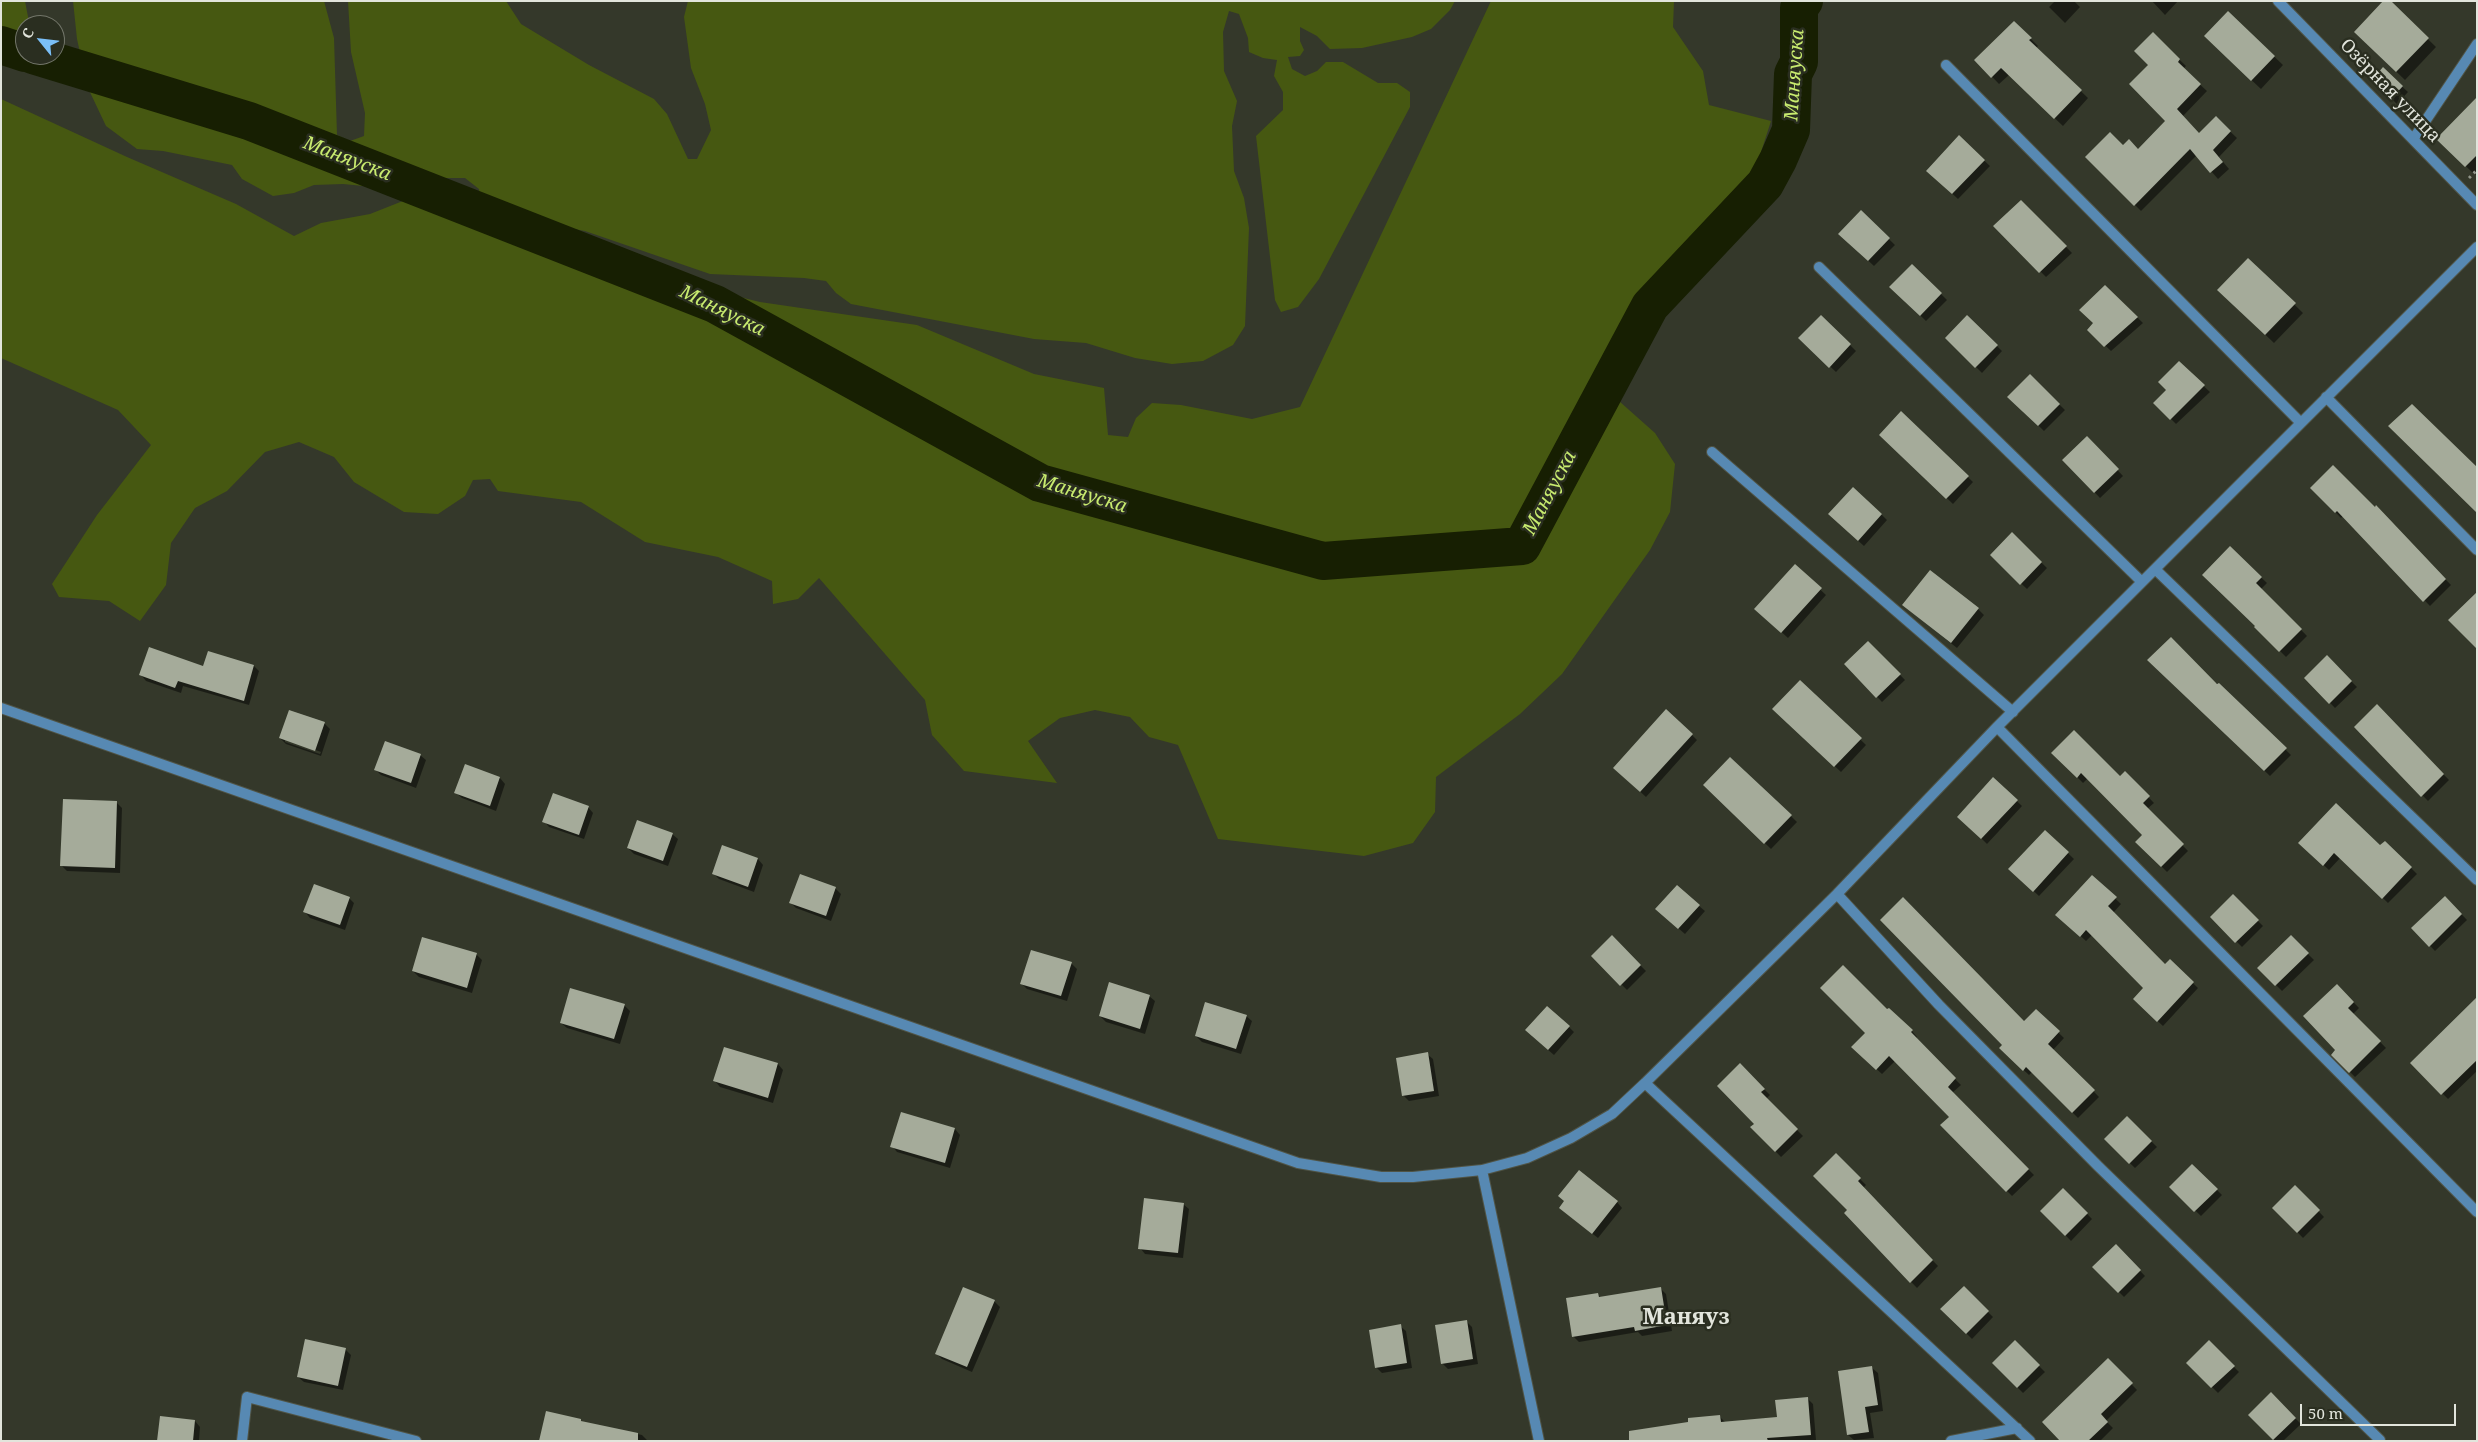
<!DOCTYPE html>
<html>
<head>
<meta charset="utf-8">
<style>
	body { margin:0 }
	#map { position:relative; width:2478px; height:1442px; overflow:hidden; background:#34382a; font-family:"Noto Serif",serif }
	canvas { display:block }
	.frame { position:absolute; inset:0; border:2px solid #e2e5dc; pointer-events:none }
	.north { position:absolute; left:15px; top:15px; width:50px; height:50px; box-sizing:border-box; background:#2a2e20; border:1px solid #74776b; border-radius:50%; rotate:299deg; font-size:14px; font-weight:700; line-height:20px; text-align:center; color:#e2e5dc }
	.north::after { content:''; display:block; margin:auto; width:18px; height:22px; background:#7abff8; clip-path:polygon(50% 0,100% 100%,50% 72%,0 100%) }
	.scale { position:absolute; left:2300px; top:1404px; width:156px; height:22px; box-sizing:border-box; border:2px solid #e2e5dc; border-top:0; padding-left:6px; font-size:15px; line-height:18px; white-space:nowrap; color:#e2e5dc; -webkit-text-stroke:4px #2a2e20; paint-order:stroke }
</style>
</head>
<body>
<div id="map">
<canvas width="2478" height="1442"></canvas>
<div class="frame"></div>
<div class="north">С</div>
<div class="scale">50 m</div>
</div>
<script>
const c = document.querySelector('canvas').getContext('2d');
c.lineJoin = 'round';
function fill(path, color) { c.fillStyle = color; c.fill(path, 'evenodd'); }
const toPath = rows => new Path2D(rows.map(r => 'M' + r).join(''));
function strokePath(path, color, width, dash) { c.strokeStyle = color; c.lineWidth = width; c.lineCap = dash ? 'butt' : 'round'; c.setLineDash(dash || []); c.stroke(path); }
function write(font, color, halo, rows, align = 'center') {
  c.font = font + ' "Noto Serif",serif'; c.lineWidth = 5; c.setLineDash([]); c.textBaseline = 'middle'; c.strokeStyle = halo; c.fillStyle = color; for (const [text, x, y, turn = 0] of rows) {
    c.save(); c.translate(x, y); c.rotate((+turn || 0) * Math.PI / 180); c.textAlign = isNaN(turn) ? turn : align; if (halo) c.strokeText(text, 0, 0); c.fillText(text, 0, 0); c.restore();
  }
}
fill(toPath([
	[1,1,25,1,29,22,1,63],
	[73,1,324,1,334,38,337,135,350,141,364,136,365,113,351,52,348,1,506,1,521,24,589,65,654,99,667,114,688,159,697,159,711,130,705,104,691,68,684,17,688,1,1455,1,1450,10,1431,29,1412,37,1362,48,1330,49,1317,36,1300,27,1300,41,1304,50,1300,56,1288,57,1292,69,1305,76,1317,71,1326,62,1343,62,1378,83,1397,83,1410,92,1410,107,1319,279,1298,307,1281,312,1275,300,1256,136,1283,110,1283,92,1274,76,1277,60,1263,58,1249,52,1248,38,1239,14,1229,11,1223,32,1224,71,1237,101,1232,126,1234,171,1244,198,1249,228,1245,326,1233,345,1203,361,1172,364,1135,358,1086,343,1034,339,851,304,836,293,826,281,804,278,710,274,585,231,535,222,480,200,479,189,465,178,426,178,374,187,343,184,314,185,294,193,273,196,242,179,232,165,163,151,137,149,106,126,88,88,77,39],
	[1491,1,1674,1,1673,27,1703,71,1709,105,1771,121,1753,177,1648,297,1601,385,1655,433,1675,464,1670,512,1650,550,1562,674,1520,714,1436,777,1435,812,1413,843,1364,856,1218,839,1178,745,1149,737,1130,717,1095,710,1060,718,1028,741,1057,783,964,771,932,735,925,700,819,578,798,599,773,604,772,581,718,557,645,542,581,502,498,491,490,479,473,480,465,496,438,514,404,512,354,482,334,457,299,442,265,452,227,491,195,508,171,543,166,585,140,621,109,601,59,597,52,584,97,515,151,445,118,410,1,358,1,99,127,157,236,204,294,236,321,223,370,214,413,197,571,245,671,280,760,302,917,325,1034,374,1104,388,1108,435,1128,437,1136,418,1152,403,1181,405,1252,419,1300,407]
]), '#465811');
fill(toPath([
	[2055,1,2074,1,2080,7,2065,23,2049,7],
	[2152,1,2178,1,2165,15],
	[2389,1,2436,47,2405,80,2355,32],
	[2228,12,2283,65,2261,89,2214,45],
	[2014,22,2038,46,2036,48,2088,98,2063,126,2009,75,1999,84,1976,60],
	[2153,34,2186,66,2183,69,2207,91,2183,116,2200,135,2216,118,2237,138,2219,157,2229,169,2218,179,2197,155,2141,211,2087,157,2123,147,2138,150,2167,121,2150,65],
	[2383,69,2408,92,2397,104,2372,80],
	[2477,99,2477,173,2475,175,2438,139],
	[1959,137,1990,166,1958,199,1928,171],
	[2021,201,2072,253,2046,277,1995,226],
	[1861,212,1895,245,1874,266,1845,239],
	[2248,259,2303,313,2274,343,2219,290],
	[1912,265,1947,300,1926,321,1891,287],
	[2105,286,2143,323,2111,351,2089,330,2094,323],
	[1821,316,1856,351,1836,372,1800,338],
	[1967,317,2002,351,1982,373,1947,338],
	[2179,363,2210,392,2176,424,2155,403,2167,390],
	[2030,376,2065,410,2044,431,2009,397],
	[1901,413,1973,482,1953,504,1881,435],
	[2087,438,2123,476,2100,498,2064,460],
	[2312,488,2405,538,2451,585,2430,606,2343,516,2341,518],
	[1881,514,1887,520,1864,546,1835,520],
	[2012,534,2047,568,2027,589,1991,555],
	[2230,548,2267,583,2261,589,2307,636,2286,657,2256,627],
	[1795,566,1826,595,1788,638,1762,614],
	[1978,609,1984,615,1957,648,1909,610],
	[1868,642,1905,680,1882,702,1846,664],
	[2327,657,2357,687,2335,708,2306,678],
	[2149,660,2219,684,2291,755,2270,776],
	[254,666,259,671,249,705,183,686,181,693,146,681,141,675,204,668],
	[1800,681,1866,745,1841,772,1774,709],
	[2377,706,2449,780,2428,801,2356,727],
	[290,711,325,724,330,729,321,756,286,744,280,738],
	[285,739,321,752,320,754,285,742],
	[1692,735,1697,740,1646,797,1620,773],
	[2053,753,2120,777,2125,773,2154,803,2147,809,2188,851,2167,872,2137,842,2144,835,2088,778,2083,783],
	[420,755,426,760,416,788,381,775,376,770],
	[1731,758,1797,822,1771,849,1705,785],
	[465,766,500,778,505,784,496,811,462,798,456,793],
	[1994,779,2022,806,1987,844,1959,816],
	[116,802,122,808,120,873,67,871,62,866],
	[588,807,593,813,584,839,549,827,544,821],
	[2045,831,2074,859,2039,896,2010,869],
	[672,834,678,839,668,866,634,854,628,848],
	[2385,842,2417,874,2388,903,2341,857,2329,870,2300,843,2380,847],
	[758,859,763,865,754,892,719,879,714,874],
	[2092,876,2121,904,2113,913,2165,966,2170,961,2198,988,2163,1026,2134,999,2145,988,2092,935,2086,941,2063,920],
	[835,888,841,894,831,921,796,908,791,903],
	[2233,896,2263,926,2242,947,2212,917],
	[2445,897,2467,920,2435,951,2413,928],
	[349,898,354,903,345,930,310,918,305,912],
	[1699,906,1705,911,1685,934,1663,915],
	[1612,937,1646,971,1627,990,1593,956],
	[2291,937,2314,960,2282,991,2259,968],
	[476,954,482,960,472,993,419,977,413,971],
	[1071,963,1077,969,1067,1001,1027,989,1022,984],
	[2337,985,2359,1008,2353,1014,2386,1048,2355,1077,2333,1055,2337,1050],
	[1149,996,1155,1001,1145,1034,1106,1022,1100,1016],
	[2477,999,2477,1071,2448,1099,2412,1063],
	[624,1005,630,1011,620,1044,567,1028,561,1023],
	[1887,1011,1912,1031,1917,1037,1915,1039,1961,1085,1952,1093,2034,1175,2012,1196,1942,1125,1950,1117,1895,1061,1882,1074,1859,1053],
	[2036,1011,2064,1038,2053,1050,2099,1097,2078,1118,2032,1072,2029,1075,2000,1048],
	[1246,1016,1252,1021,1241,1054,1202,1042,1196,1036],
	[1569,1027,1574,1032,1554,1055,1532,1036],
	[1427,1054,1433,1059,1439,1096,1409,1101,1403,1095],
	[778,1064,783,1070,773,1103,720,1087,715,1081],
	[1740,1065,1770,1095,1766,1099,1803,1136,1781,1157,1752,1127,1755,1124],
	[902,1113,955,1129,960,1135,950,1168,897,1152,892,1146],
	[2127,1117,2157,1147,2135,1168,2105,1139],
	[1836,1155,1866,1185,1863,1188,1938,1266,1917,1288,1845,1213,1848,1210],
	[2192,1165,2222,1195,2201,1216,2171,1187],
	[2295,1187,2324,1217,2303,1238,2274,1208],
	[2063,1189,2092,1219,2071,1241,2042,1211],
	[1617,1202,1622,1208,1598,1238,1566,1213],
	[1183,1204,1189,1209,1183,1258,1145,1254,1140,1248],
	[2116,1246,2145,1276,2124,1297,2094,1267],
	[964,1288,994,1301,1000,1307,972,1372,942,1359,936,1353],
	[1660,1288,1666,1294,1672,1331,1642,1336,1638,1332,1579,1342,1573,1336,1598,1295,1601,1298],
	[1964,1288,1993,1317,1972,1339,1942,1309],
	[1467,1322,1472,1327,1478,1364,1448,1369,1442,1363],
	[1400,1326,1406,1331,1412,1368,1382,1373,1376,1367],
	[2015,1342,2045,1372,2023,1393,1993,1363],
	[2209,1342,2239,1372,2218,1393,2188,1363],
	[345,1349,351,1355,343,1390,304,1382,298,1377],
	[2108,1360,2137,1390,2106,1421,2113,1428,2100,1441,2062,1441],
	[1872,1368,1878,1373,1883,1411,1870,1413,1874,1438,1854,1440,1848,1435],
	[2271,1394,2301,1424,2283,1441,2275,1441,2249,1415],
	[1807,1398,1813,1404,1816,1440,1635,1441,1720,1417,1726,1423,1778,1418],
	[580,1420,584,1423,642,1435,648,1441,541,1441],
	[195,1421,200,1427,199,1441,158,1441]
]), '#0007');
strokePath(toPath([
	[1,45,25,53],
	[33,55,249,121,715,304,1040,483,1323,561,1522,546,1650,306,1765,184,1778,160,1791,130,1793,74,1799,62,1799,8,1804,1]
]), '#171f02', 38);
fill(toPath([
	[2383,1,2391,1,2429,38,2396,72,2354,32],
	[2228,11,2275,56,2251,81,2204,36],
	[2014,21,2032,38,2029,40,2082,90,2054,119,2001,68,1991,78,1974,60],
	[2153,32,2180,59,2178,62,2201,84,2177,109,2199,133,2216,116,2231,131,2213,150,2223,162,2210,173,2190,149,2134,206,2085,157,2110,132,2123,145,2129,139,2138,149,2165,121,2129,84,2148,65,2134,51],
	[2383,67,2403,86,2391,99,2371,81],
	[2477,97,2477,155,2465,167,2436,139],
	[1959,135,1985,160,1952,194,1926,171],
	[2021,200,2067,246,2039,273,1993,226],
	[1861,210,1890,238,1868,261,1838,234],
	[2248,258,2296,303,2265,335,2217,290],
	[1912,264,1942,293,1920,316,1889,287],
	[2105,285,2138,317,2104,347,2087,330,2093,323,2079,310],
	[1821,315,1851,344,1829,368,1798,338],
	[1967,315,1998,345,1975,368,1945,338],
	[2179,361,2205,385,2170,420,2153,403,2166,390,2158,382],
	[2030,374,2060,404,2038,426,2007,397],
	[2412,404,2477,467,2477,513,2388,426],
	[1901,411,1969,476,1946,499,1879,435],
	[2087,436,2119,469,2094,493,2062,460],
	[2333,465,2375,507,2376,505,2446,579,2423,602,2337,511,2335,513,2310,488],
	[1853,487,1882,514,1858,541,1828,514],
	[2012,532,2042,562,2020,585,1990,555],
	[2230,546,2262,577,2256,583,2302,629,2279,652,2254,627,2255,626,2202,575],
	[1795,564,1822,588,1781,633,1754,609],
	[1930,570,1979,608,1951,643,1902,605],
	[2477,592,2477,649,2448,620],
	[2171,637,2217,684,2219,683,2287,748,2264,771,2147,660],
	[1868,641,1901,674,1876,698,1844,664],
	[149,647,203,666,208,651,254,665,244,701,178,681,175,688,139,675],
	[2327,655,2352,681,2329,704,2304,678],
	[1800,680,1862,738,1834,767,1772,709],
	[2377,704,2444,774,2421,797,2354,727],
	[1666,709,1693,734,1640,792,1613,768],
	[289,710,325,722,315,751,279,738],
	[2074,730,2120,776,2125,771,2150,796,2143,803,2184,844,2161,867,2135,842,2142,835,2081,773,2077,778,2051,753],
	[385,741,421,754,411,783,374,770],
	[1730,757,1792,815,1764,844,1703,785],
	[465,764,500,777,490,806,454,793],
	[1993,777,2018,800,1981,839,1957,817],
	[553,793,589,806,579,835,542,822],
	[63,799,117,801,115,868,60,866],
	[2336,803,2380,845,2385,841,2412,867,2382,899,2334,853,2323,866,2298,843],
	[637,820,673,833,663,861,627,848],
	[2045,830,2069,852,2033,892,2008,869],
	[722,845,758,858,748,887,712,874],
	[800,874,836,887,826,916,789,903],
	[2092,875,2117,897,2108,906,2165,964,2170,959,2194,982,2157,1022,2133,999,2143,988,2086,930,2080,937,2055,915],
	[314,884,350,897,340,925,303,912],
	[1677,885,1700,905,1678,929,1655,909],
	[2233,894,2259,920,2235,943,2210,917],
	[2445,896,2462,914,2429,947,2411,928],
	[1903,897,2024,1021,2036,1009,2060,1031,2048,1044,2095,1090,2072,1113,2026,1067,2023,1071,1999,1048,2002,1045,1880,920],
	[1612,935,1641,965,1620,986,1591,956],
	[2291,935,2309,953,2275,986,2257,968],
	[422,937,477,953,467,988,412,971],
	[1031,950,1072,962,1061,996,1020,984],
	[1843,965,1887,1009,1889,1008,1913,1030,1911,1032,1956,1078,1948,1087,2029,1169,2006,1192,1940,1125,1949,1117,1889,1056,1876,1070,1851,1047,1865,1033,1820,988],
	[1109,982,1150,995,1140,1029,1099,1016],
	[2337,984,2354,1002,2348,1008,2381,1041,2349,1073,2331,1055,2335,1050,2303,1016],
	[570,988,625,1004,614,1039,560,1023],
	[2477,997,2477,1060,2441,1095,2410,1063],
	[1205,1002,1247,1015,1236,1049,1195,1036],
	[1547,1006,1570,1026,1548,1050,1525,1030],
	[724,1047,778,1063,768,1098,713,1081],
	[1428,1052,1434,1091,1402,1096,1396,1058],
	[1740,1063,1765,1089,1761,1092,1798,1129,1775,1152,1750,1127,1754,1124,1717,1086],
	[901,1112,955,1128,945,1163,890,1147],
	[2127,1116,2152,1141,2129,1164,2104,1139],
	[1836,1153,1861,1178,1858,1181,1933,1260,1910,1283,1844,1213,1847,1210,1813,1176],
	[2192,1164,2218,1189,2194,1212,2169,1187],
	[1579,1170,1618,1201,1592,1234,1559,1208,1564,1201,1558,1196],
	[2295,1185,2320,1210,2297,1233,2272,1208],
	[2063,1188,2088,1213,2065,1236,2040,1211],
	[1144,1198,1184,1203,1178,1253,1138,1249],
	[2116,1244,2141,1270,2118,1293,2092,1267],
	[1964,1286,1989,1311,1966,1334,1940,1309],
	[963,1287,995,1300,967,1367,935,1354],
	[1661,1287,1667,1325,1635,1331,1634,1327,1572,1337,1566,1298,1598,1293,1599,1297],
	[1467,1320,1473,1359,1441,1364,1435,1325],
	[1401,1324,1407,1363,1375,1368,1369,1330],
	[305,1339,346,1348,338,1386,297,1377],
	[2015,1340,2040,1365,2017,1388,1992,1363],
	[2209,1340,2235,1366,2211,1388,2186,1363],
	[2108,1358,2133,1383,2101,1414,2108,1422,2088,1441,2060,1441,2042,1422],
	[1872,1366,1878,1405,1865,1407,1869,1432,1847,1435,1838,1371],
	[2271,1392,2296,1418,2273,1440,2248,1415],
	[1808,1397,1811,1435,1767,1438,1768,1441,1629,1441,1629,1431,1688,1422,1688,1418,1720,1415,1721,1422,1777,1417,1775,1400],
	[546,1411,581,1419,581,1421,638,1433,638,1441,539,1441],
	[160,1416,195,1420,193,1441,157,1441]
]), '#a5ab9a');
const street = toPath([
	[2278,1,2477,205],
	[1946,65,2301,423],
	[2414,138,2477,44],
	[1819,267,2142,582],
	[2326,397,2477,550],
	[1712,452,2013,712],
	[2155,569,2477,880],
	[1,708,1298,1163,1381,1177,1413,1177,1482,1170,1527,1158,1571,1138,1612,1114,1645,1083,1837,894,1997,727,2477,247],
	[1997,727,2477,1212],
	[1837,894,1939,1005,2098,1166,2380,1440],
	[1645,1083,2030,1441],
	[1482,1170,1539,1441],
	[242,1441,247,1397,416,1441],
	[1951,1441,2017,1428]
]);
strokePath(street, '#505446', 12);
strokePath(toPath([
	[2469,178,2477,170]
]), '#91958a', 3, [2.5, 4]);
strokePath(street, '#5789b3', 10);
write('18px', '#e2e5dc', '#2a2e20', [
	["Озёрная улица",2390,91,46]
]);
write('italic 19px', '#c8eb6f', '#2a2e20', [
	["Маняуска",1795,75,-86],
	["Маняуска",347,159,21],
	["Маняуска",722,311,26],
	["Маняуска",1550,493,-62],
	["Маняуска",1082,494,17]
]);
write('bold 22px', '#e2e5dc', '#2a2e20', [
	["Маняуз",1686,1318]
]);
</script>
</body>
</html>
